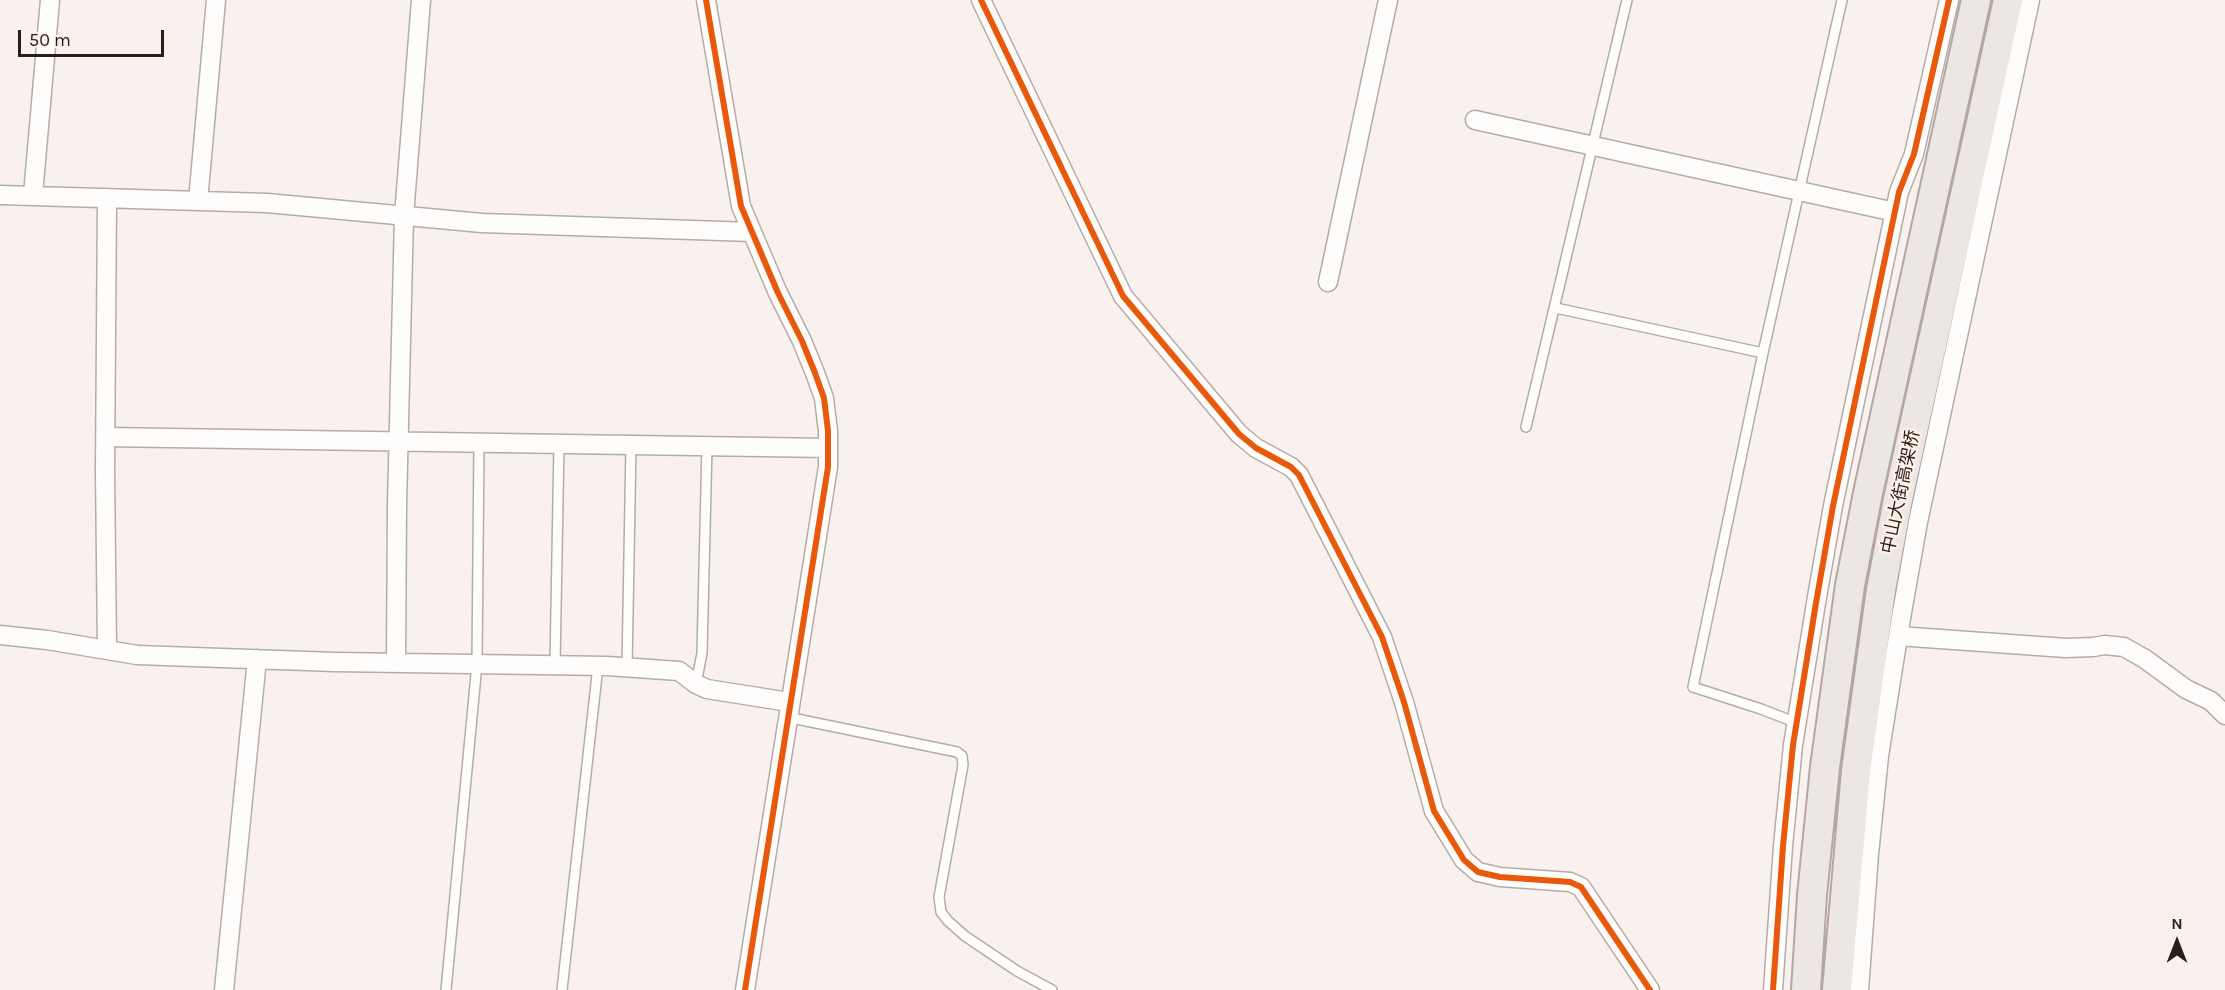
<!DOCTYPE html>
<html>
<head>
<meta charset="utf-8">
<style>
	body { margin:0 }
	#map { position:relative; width:2225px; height:990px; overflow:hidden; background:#f9f1ee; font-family:Karla,sans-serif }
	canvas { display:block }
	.north { position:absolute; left:2147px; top:912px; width:60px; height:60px; -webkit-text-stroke:4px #fef0e9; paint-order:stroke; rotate:0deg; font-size:16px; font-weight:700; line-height:24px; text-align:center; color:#2a1e18 }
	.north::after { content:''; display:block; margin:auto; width:21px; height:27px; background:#2a1e18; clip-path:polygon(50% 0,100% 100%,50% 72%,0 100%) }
	.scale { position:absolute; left:18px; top:30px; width:146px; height:27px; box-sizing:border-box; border:3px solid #2a1e18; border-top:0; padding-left:8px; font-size:18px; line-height:21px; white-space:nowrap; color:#2a1e18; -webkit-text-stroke:4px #fef0e9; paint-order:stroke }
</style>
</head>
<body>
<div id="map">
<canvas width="2225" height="990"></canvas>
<div class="north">N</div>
<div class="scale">50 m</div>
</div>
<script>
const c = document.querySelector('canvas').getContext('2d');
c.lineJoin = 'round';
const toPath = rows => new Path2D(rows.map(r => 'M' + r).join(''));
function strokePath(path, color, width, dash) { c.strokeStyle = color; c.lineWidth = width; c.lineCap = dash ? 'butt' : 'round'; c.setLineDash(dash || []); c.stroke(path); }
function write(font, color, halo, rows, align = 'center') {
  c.font = font + ' Karla,"Noto Sans SC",sans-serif'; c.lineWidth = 5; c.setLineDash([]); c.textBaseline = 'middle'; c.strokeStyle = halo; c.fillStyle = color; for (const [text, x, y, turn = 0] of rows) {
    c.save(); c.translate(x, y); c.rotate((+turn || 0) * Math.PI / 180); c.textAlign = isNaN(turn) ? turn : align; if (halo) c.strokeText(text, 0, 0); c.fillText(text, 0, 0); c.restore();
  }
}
const service = toPath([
	[1556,308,1763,353],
	[1526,427,1627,0],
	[555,665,559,444],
	[627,668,631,445],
	[696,684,702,653,707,446],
	[787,717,957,752,962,756,963,765,939,897,941,912,948,921,965,936,1017,971,1052,990],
	[1797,723,1761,709,1693,687,1763,353,1842,0],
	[446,990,477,664,479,443],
	[562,990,598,666]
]);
const minor = toPath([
	[706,0,741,206,778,293,802,341,815,373,824,398,828,431,828,467,745,990],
	[981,0,1123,296,1239,434,1256,448,1291,467,1299,475,1382,637,1404,702,1434,811,1464,860,1478,872,1500,877,1570,882,1581,887,1650,990],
	[1475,120,1895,212],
	[0,195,267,203,482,223,752,232],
	[33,195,50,0],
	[198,201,216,0],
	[1328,282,1388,0],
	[105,437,828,448],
	[0,635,47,640,137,655,335,662,607,666,679,671,696,684,707,689,789,702],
	[1898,636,2066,648,2093,647,2105,645,2124,647,2145,659,2186,689,2211,701,2225,715],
	[107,650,105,471,107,198],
	[396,663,397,505,404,216,421,0],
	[224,990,257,659],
	[1773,990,1783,846,1793,745,1816,603,1833,506,1899,192,1914,154,1949,0],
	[1859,990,1869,854,1879,756,1901,618,1918,522,2030,0]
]);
const primary = toPath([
	[1806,990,1812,895,1825,767,1850,585,1868,493,1976,0],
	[1837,990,1856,771,1881,590,1898,499,2008,0]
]);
strokePath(service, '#b5aca7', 12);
strokePath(minor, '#b5aca7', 21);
strokePath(primary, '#b4a7a2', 32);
strokePath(service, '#fefdfc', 9);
strokePath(minor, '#fefdfc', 18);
strokePath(primary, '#ede7e4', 28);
strokePath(toPath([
	[706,0,741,206,778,293,802,341,815,373,824,398,828,431,828,467,745,990],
	[981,0,1123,296,1239,434,1256,448,1291,467,1299,475,1382,637,1404,702,1434,811,1464,860,1478,872,1500,877,1570,882,1581,887,1650,990],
	[1773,990,1783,846,1793,745,1816,603,1833,506,1899,192,1914,154,1949,0]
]), '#e8590c', 6);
write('18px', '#2a1e18', '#fef0e9', [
	["中山大街高架桥",1901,492,-78]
]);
</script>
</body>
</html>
